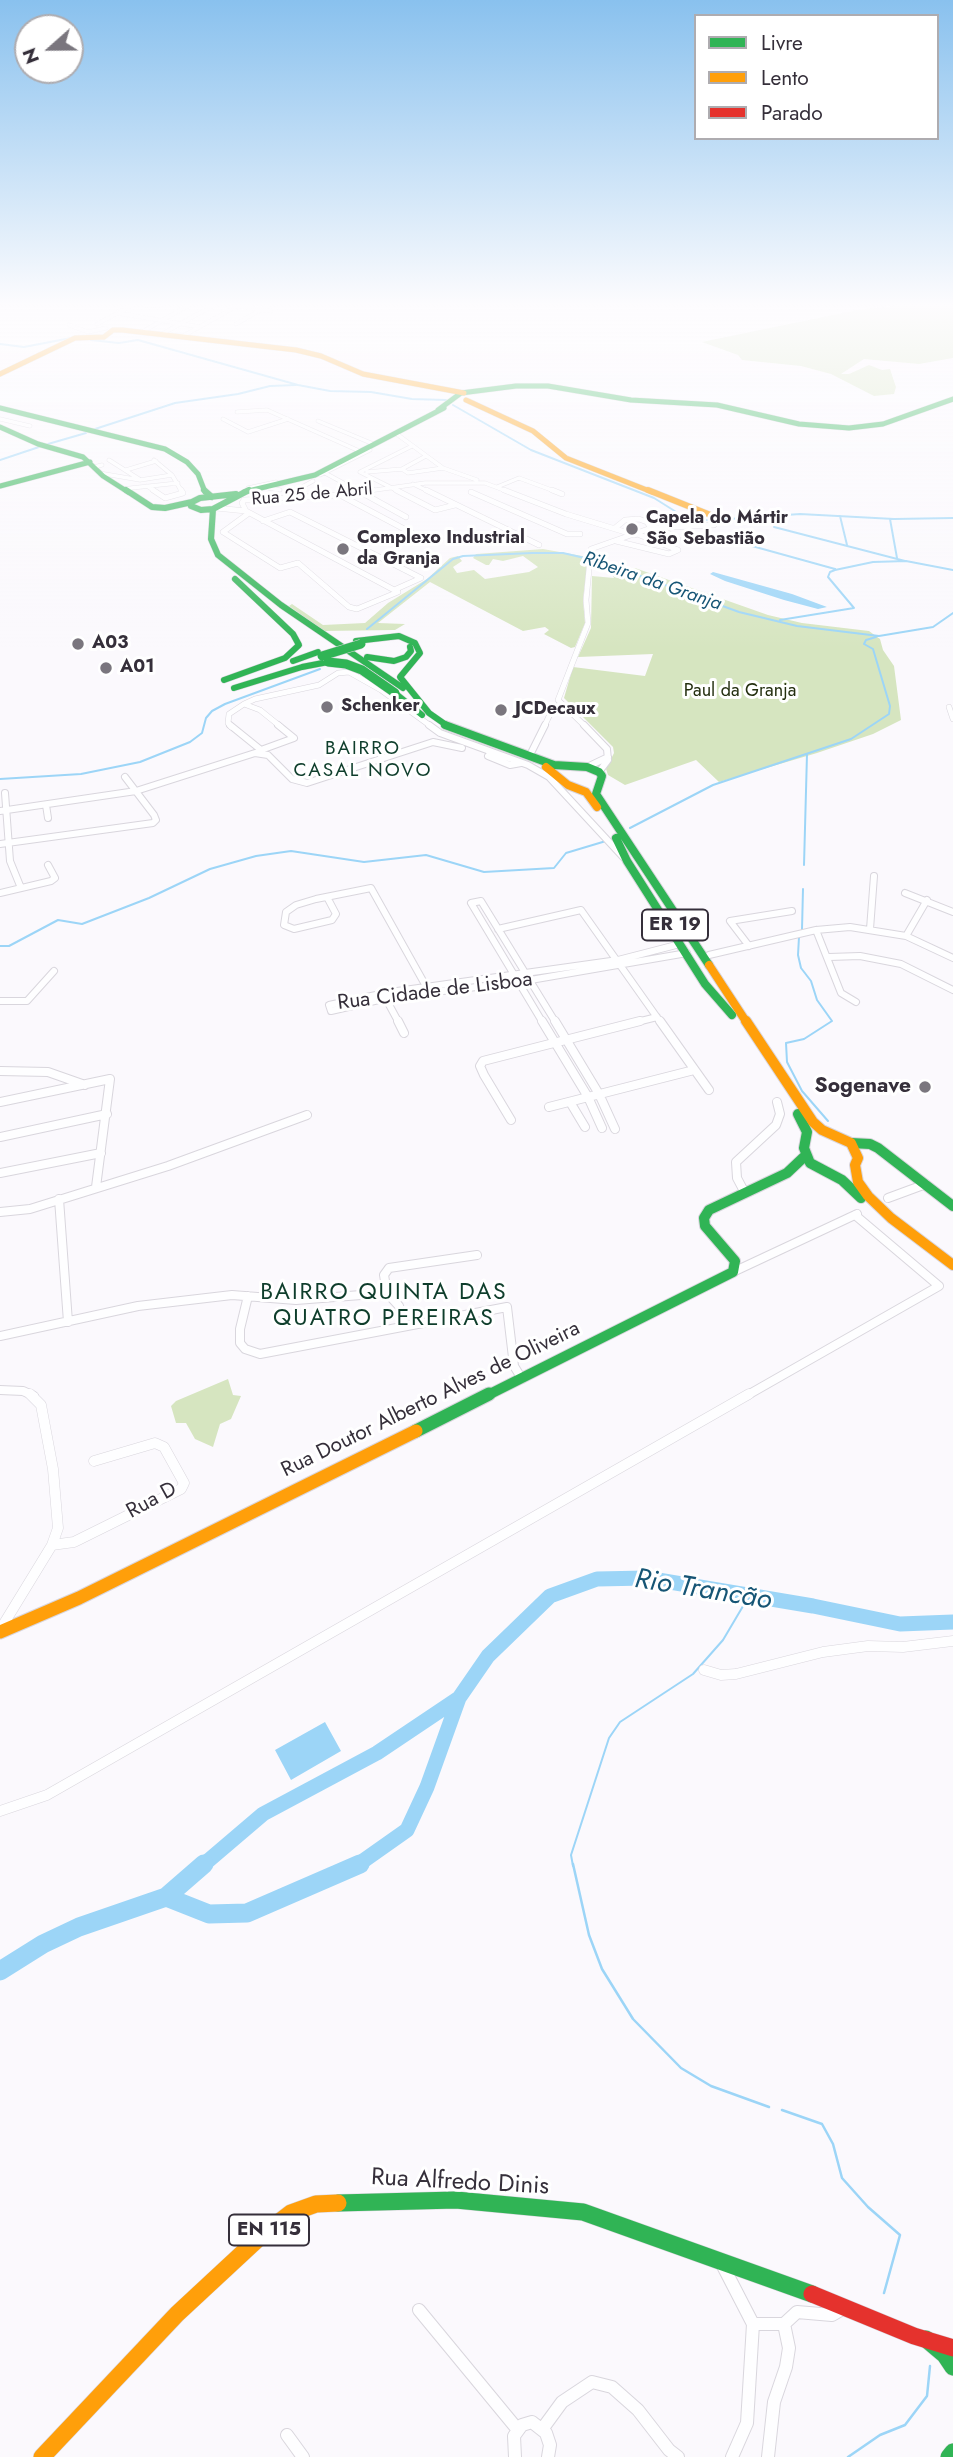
<!DOCTYPE html>
<html>
<head>
<meta charset="utf-8">
<style>
	body { margin:0 }
	#map { position:relative; width:953px; height:2457px; overflow:hidden; background:#fbf9fd; font-family:Jost,sans-serif }
	canvas { display:block }
	.legend { position:absolute; left:694px; top:14px; width:245px; height:126px; box-sizing:border-box; background:#fff; border:2px solid #aeacb0; margin:0; padding:9px 12px; list-style:none; font-size:21px; color:#352f3a }
	.legend li { display:flex; align-items:center; gap:14px; height:35px }
	.legend b { width:35px; border:2px solid #aeacb0 }
	.north { position:absolute; left:14px; top:14px; width:70px; height:70px; box-sizing:border-box; background:#fff; border:2px solid #aeacb0; border-radius:50%; rotate:249deg; font-size:19px; font-weight:700; line-height:28px; text-align:center; color:#352f3a }
	.north::after { content:''; display:block; margin:auto; width:24px; height:32px; background:#7a767e; clip-path:polygon(50% 0,100% 100%,50% 72%,0 100%) }
</style>
</head>
<body>
<div id="map">
<canvas width="953" height="2457"></canvas>
<ul class="legend">
<li><b style="height:9px;background:#30b455"></b>Livre</li>
<li><b style="height:9px;background:#ff9f0a"></b>Lento</li>
<li><b style="height:9px;background:#e5322d"></b>Parado</li>
</ul>
<div class="north">N</div>
</div>
<script>
const c = document.querySelector('canvas').getContext('2d');
c.lineJoin = 'round';
function fill(path, color) { c.fillStyle = color; c.fill(path, 'evenodd'); }
const toPath = rows => new Path2D(rows.map(r => 'M' + r).join(''));
function strokePath(path, color, width, dash) { c.strokeStyle = color; c.lineWidth = width; c.lineCap = dash ? 'butt' : 'round'; c.setLineDash(dash || []); c.stroke(path); }
function write(font, color, halo, rows, align = 'center') {
  c.font = font + ' Jost,sans-serif'; c.lineWidth = 6; c.setLineDash([]); c.textBaseline = 'middle'; c.strokeStyle = halo; c.fillStyle = color; for (const [text, x, y, turn = 0] of rows) {
    c.save(); c.translate(x, y); c.rotate((+turn || 0) * Math.PI / 180); c.textAlign = isNaN(turn) ? turn : align; if (halo) c.strokeText(text, 0, 0); c.fillText(text, 0, 0); c.restore();
  }
}
fill(toPath([
	[903,305,953,305,953,358,919,364,864,359,841,374,849,374,869,365,882,370,890,369,896,387,894,394,874,396,831,374,801,366,742,360,738,355,702,342,857,310],
	[543,549,588,557,583,600,585,623,575,647,571,648,544,634,549,630,545,627,523,631,430,582,378,623,405,624,395,630,324,631,289,606,292,604,323,625,365,623,388,603,427,579,450,558,458,556,462,561,453,567,457,573,474,570,485,579,529,572,538,567,523,556,503,561,493,559,489,565,486,565,473,558,476,554],
	[635,568,768,615,802,623,869,631,880,639,883,650,894,666,901,720,873,734,817,753,719,782,696,760,625,785,608,775,606,769,614,753,613,747,564,698,573,667,645,676,653,654,578,657,591,628,592,576,614,578,612,574,615,571],
	[228,1379,233,1395,241,1396,231,1419,220,1424,213,1447,195,1439,186,1423,176,1423,171,1406,176,1401]
]), '#d6e5c0');
fill(toPath([
	[713,572,792,594,827,607,818,609,784,600,725,581,710,574],
	[325,1722,341,1751,291,1780,275,1750]
]), '#9cd5f7');
strokePath(toPath([
	[91,340,119,343,138,340,298,385,330,391,371,392,412,399,446,400],
	[0,344,24,347,71,338],
	[453,405,531,450,654,498,689,520,711,520],
	[95,429,175,403,238,394,270,386,296,385],
	[48,444,86,433],
	[0,460,39,447],
	[840,516,847,545],
	[890,519,897,558],
	[716,520,800,514,894,519,953,518],
	[774,527,905,561],
	[752,546,835,569],
	[780,620,854,608,828,577,830,572,835,570,873,562,906,561,953,570],
	[367,629,453,559,463,556,532,553,563,553,602,562,739,612,797,626,879,636,933,627,953,613],
	[0,779,81,774,140,762,190,742,202,733,206,718,212,711,225,704,320,669],
	[630,828,713,785,851,739,889,714,890,706,873,649,864,644,866,640,876,637],
	[804,865,807,754],
	[802,929,803,889],
	[799,937,798,955,801,968,811,981,817,1000,832,1021,804,1039,786,1043,787,1062,802,1091,828,1121],
	[0,946,9,946,58,920,82,924,149,898,210,869,256,856,291,851,364,862,426,855,484,872,554,868,566,853,606,841],
	[573,1866,571,1855,609,1738,620,1722,693,1674,723,1640,749,1596]
]), '#9cd5f7', 2);
strokePath(toPath([
	[573,1864,589,1935,602,1969,633,2019,681,2068,711,2086,769,2107],
	[782,2110,822,2124,833,2144,842,2178,868,2207,900,2235,884,2293],
	[848,2457,880,2435,905,2425,927,2396,930,2366]
]), '#9cd5f7', 2.5);
strokePath(toPath([
	[202,1866,263,1814,377,1753,459,1698,488,1656,550,1596,597,1579,646,1578,813,1606,900,1624,953,1622],
	[356,1866,407,1830,427,1787,459,1698]
]), '#9cd5f7', 15);
strokePath(toPath([
	[166,1897,209,1914,247,1913,360,1864],
	[0,1971,43,1944,79,1927,166,1897,204,1864]
]), '#9cd5f7', 19);
const streetFar5 = toPath([
	[144,305,161,305],
	[236,306,271,311],
	[117,313,200,327],
	[97,324,133,305],
	[236,324,269,305],
	[69,325,88,332,106,328],
	[142,332,189,305],
	[162,334,214,305],
	[183,336,239,305],
	[237,412,267,410,357,450],
	[0,419,30,426],
	[223,419,248,432,288,419],
	[318,421,371,443],
	[398,435,443,468,477,480],
	[426,456,402,469,408,473,443,468],
	[109,460,139,479],
	[154,460,172,475,182,492],
	[94,467,102,465],
	[126,470,156,461],
	[360,472,400,492],
	[360,472,412,446],
	[367,472,402,469],
	[99,473,140,480,172,475],
	[325,473,360,492],
	[320,475,370,450],
	[413,484,430,492],
	[147,486,156,492],
	[497,487,519,478,557,492],
	[248,488,276,482],
	[268,488,280,490],
	[122,489,178,483],
	[293,492,313,481],
	[361,492,425,483,485,483,509,492]
]);
const streetFar4 = toPath([
	[153,490,165,498,183,493,181,490],
	[357,490,406,517],
	[396,490,435,510,455,505],
	[426,490,539,545],
	[504,490,566,514,635,535],
	[552,490,562,494],
	[471,492,567,534,580,534],
	[289,494,296,490],
	[340,495,425,540],
	[216,508,246,511,396,591],
	[246,511,242,503,244,500,340,495,373,490],
	[249,513,223,532,280,568,298,563,349,607,357,609,398,592],
	[263,521,290,512,421,578,394,590],
	[615,528,625,520,639,519,647,522,651,528],
	[659,528,678,539,668,546],
	[637,534,678,550],
	[616,541,669,554,678,550],
	[244,704,260,710,281,727],
	[244,704,255,699,319,685,338,673,349,672,381,690,432,727],
	[949,707,953,719],
	[231,727,228,723,229,714,244,704],
	[544,727,551,712,560,704],
	[586,727,558,700,588,623,586,600,591,549,651,528,714,525,713,516]
]);
const streetFar3 = toPath([
	[230,725,261,750,294,738,278,725],
	[429,725,440,733,528,765,549,777,623,857],
	[584,725,607,749,608,760,599,772],
	[531,753,545,725],
	[488,756,510,765,521,763],
	[587,767,608,757],
	[5,793,10,861,21,888],
	[46,805,48,818],
	[0,811,136,791,255,753,268,755,292,779,307,783,433,742,462,748],
	[0,844,153,823,156,820,154,815,125,777],
	[0,893,51,881,55,878,48,865],
	[905,893,953,912],
	[327,897,336,914,332,920,294,929,284,925,286,912,296,905,316,899,371,888,427,988],
	[498,929,581,910,661,1023],
	[870,929,874,876],
	[816,930,841,993,856,1002],
	[906,936,927,900],
	[749,946,730,921,792,911],
	[709,955,816,930,850,927,906,936,953,958],
	[829,957,860,956,901,964,953,990],
	[386,999,399,1023],
	[0,1001,27,1001,54,971],
	[331,1011,329,1005,390,992,618,960,680,944],
	[331,1011,392,997,519,982,687,953],
	[543,1023,471,903,481,901,556,1023],
	[633,1023,657,1017]
]);
const streetFar2 = toPath([
	[398,1021,404,1033],
	[542,1021,588,1097,602,1128],
	[555,1021,599,1094,615,1129],
	[660,1021,709,1090],
	[0,1071,48,1072,85,1085],
	[0,1102,110,1079,96,1187],
	[570,1102,585,1127],
	[549,1107,694,1070],
	[511,1120,484,1075,480,1066,483,1061,640,1021],
	[0,1137,107,1114],
	[0,1173,101,1153],
	[745,1193,737,1178,736,1162,776,1125,780,1114,777,1102],
	[888,1198,926,1184],
	[59,1199,68,1322],
	[0,1212,30,1209,168,1166,307,1115],
	[733,1272,857,1214],
	[387,1293,384,1275,389,1268,477,1255],
	[248,1296,240,1329,240,1343,245,1349,260,1354,507,1307,514,1366,522,1379],
	[0,1336,138,1306,232,1295,296,1300,387,1293,399,1306,405,1326],
	[0,1390,23,1391,34,1396],
	[746,1396,939,1286,855,1215]
]);
const streetFar1 = toPath([
	[52,1545,74,1542,181,1489,184,1483,164,1447,155,1443,94,1461],
	[0,1630,52,1545,58,1528,53,1469,41,1405,30,1394],
	[704,1670,721,1675,736,1674,823,1652,868,1646,903,1647,953,1641],
	[0,1811,47,1795,749,1394]
]);
const street = toPath([
	[722,2264,753,2324,747,2423,732,2457],
	[419,2310,518,2430],
	[753,2324,784,2324],
	[543,2428,562,2402,592,2382,612,2387,638,2410,669,2450,678,2457],
	[287,2435,303,2457],
	[515,2457,514,2436,522,2425,532,2422,546,2433,550,2445,548,2457],
	[768,2457,774,2402,786,2367,789,2348,784,2324,797,2312,832,2315,844,2308]
]);
const fastFar5 = toPath([
	[0,408,165,449,187,462,198,474,205,492],
	[438,410,461,393,516,386,548,386,631,400,717,405,799,424,849,428,883,424,953,399],
	[0,427,38,444,83,457,103,476,128,492],
	[0,486,90,462],
	[244,492,315,475,444,408]
]);
const fastFar4 = toPath([
	[126,490,152,507,165,508,192,502],
	[204,490,212,497],
	[236,494,200,498,192,502,191,506,201,510,213,509,249,490],
	[213,509,211,539,218,555,281,605,403,688],
	[356,641,399,636,415,643,420,653,400,677,429,713,449,727],
	[367,657,394,661,406,657,411,651,410,647],
	[293,661,318,652],
	[224,680,285,658,299,645,293,634,235,579],
	[234,688,302,667,328,662],
	[395,693,422,715]
]);
const fastFar3 = toPath([
	[445,725,554,765,587,767,599,772,602,776,596,794,709,965],
	[616,838,627,861,705,984,732,1015]
]);
const fastFar2 = toPath([
	[798,1114,807,1132,804,1148,810,1163,842,1180,861,1198],
	[851,1143,870,1144,878,1148,953,1206],
	[486,1396,733,1272,735,1261,705,1226,704,1218,709,1210,787,1173,805,1156]
]);
const fastFar1 = toPath([
	[416,1431,489,1394]
]);
const fast = toPath([
	[338,2203,456,2200,583,2212,812,2294],
	[926,2339,945,2355,953,2367],
	[949,2457,953,2452]
]);
const slowFar5 = toPath([
	[0,374,75,338,104,337,113,330,122,330,296,350,321,356,363,374,464,393],
	[466,400,533,431,566,458,652,492]
]);
const slowFar4 = toPath([
	[648,490,713,516]
]);
const slowFar3 = toPath([
	[546,767,568,785,586,792,597,807],
	[709,965,747,1023]
]);
const slowFar2 = toPath([
	[746,1021,813,1122,822,1130,851,1143,858,1158,855,1165,858,1182,868,1196,891,1218,953,1265]
]);
const slowFar1 = toPath([
	[0,1632,79,1598,416,1431]
]);
const slow = toPath([
	[42,2457,177,2314,261,2236,291,2213,316,2204,338,2203]
]);
const jam = toPath([
	[812,2294,914,2336,953,2348]
]);
strokePath(streetFar5, '#d9d6dd', 4.5);
strokePath(streetFar4, '#d9d6dd', 6);
strokePath(streetFar3, '#d9d6dd', 8);
strokePath(streetFar2, '#d9d6dd', 10);
strokePath(streetFar1, '#d9d6dd', 11);
strokePath(street, '#d9d6dd', 14);
strokePath(fastFar5, '#d9d6dd', 6);
strokePath(fastFar4, '#d9d6dd', 7);
strokePath(fastFar3, '#d9d6dd', 10);
strokePath(fastFar2, '#d9d6dd', 12);
strokePath(fastFar1, '#d9d6dd', 15);
strokePath(fast, '#d9d6dd', 18);
strokePath(slowFar5, '#d9d6dd', 6);
strokePath(slowFar4, '#d9d6dd', 7);
strokePath(slowFar3, '#d9d6dd', 10);
strokePath(slowFar2, '#d9d6dd', 12);
strokePath(slowFar1, '#d9d6dd', 15);
strokePath(slow, '#d9d6dd', 18);
strokePath(jam, '#d9d6dd', 18);
strokePath(streetFar5, '#fefeff', 3.5);
strokePath(streetFar4, '#fefeff', 5);
strokePath(streetFar3, '#fefeff', 6);
strokePath(streetFar2, '#fefeff', 8);
strokePath(streetFar1, '#fefeff', 10);
strokePath(street, '#fefeff', 12);
strokePath(fastFar5, '#30b455', 5);
strokePath(fastFar4, '#30b455', 6);
strokePath(fastFar3, '#30b455', 8);
strokePath(fastFar2, '#30b455', 10);
strokePath(fastFar1, '#30b455', 13);
strokePath(fast, '#30b455', 17);
strokePath(slowFar5, '#ff9f0a', 5);
strokePath(slowFar4, '#ff9f0a', 6);
strokePath(slowFar3, '#ff9f0a', 8);
strokePath(slowFar2, '#ff9f0a', 10);
strokePath(slowFar1, '#ff9f0a', 13);
strokePath(slow, '#ff9f0a', 17);
strokePath(jam, '#e5322d', 17);
const fastBridge = toPath([
	[322,656,361,644],
	[328,662,346,664,362,670,395,693]
]);
strokePath(fastBridge, '#d9d6dd', 10, []);
strokePath(fastBridge, '#30b455', 9);
const sky = c.createLinearGradient(0, 0, 0, 649);
sky.addColorStop(0, '#89c1ee');
sky.addColorStop(0.47, '#fdfcfe');
sky.addColorStop(1, '#fdfcfe00');
c.fillStyle = sky;
c.fillRect(0, 0, 953, 649);
for (const [x, y, r, color] of [
	[632,529,7,"#7a767e"],
	[343,549,7,"#7a767e"],
	[78,644,7,"#7a767e"],
	[106,668,7,"#7a767e"],
	[327,707,7,"#7a767e"],
	[501,710,7,"#7a767e"],
	[925,1087,7,"#7a767e"]
]) { const dot = new Path2D(); dot.arc(x, y, r, 0, 2 * Math.PI); c.fillStyle = color; c.fill(dot); strokePath(dot, '#fff', 2.5); }
write('18px', '#352f3a', '#fff', [
	["Rua 25 de Abril",312,495,-5]
]);
write('bold 18px', '#352f3a', '#fff', [
	["Capela do Mártir",646,519],
	["São Sebastião",646,540],
	["Complexo Industrial",357,539],
	["da Granja",357,560],
	["A03",92,644],
	["A01",120,668],
	["Schenker",341,707],
	["JCDecaux",515,710]
], 'left');
write('18px', '#242f10', '#fff', [
	["Paul da Granja",740,692]
]);
write('italic 19px', '#165575', '#fff', [
	["Ribeira da Granja",652,582,19]
]);
c.letterSpacing = '2px';
write('19px', '#0f3e2c', '#fff', [
	["BAIRRO",363,749],
	["CASAL NOVO",363,771]
]);
c.letterSpacing = '0px';
for (const [x, y, w] of [
	[675,925,66],
	[269,2230,80]
]) { const box = new Path2D(); box.roundRect(x - w / 2, y - 15.5, w, 31, 5); c.fillStyle = '#fff'; c.fill(box); strokePath(box, '#352f3a', 2); }
write('bold 19px', '#352f3a', null, [
	["ER 19",675,925],
	["EN 115",269,2230]
]);
write('21px', '#352f3a', '#fff', [
	["Rua Cidade de Lisboa",435,992,-7],
	["Rua Doutor Alberto Alves de Oliveira",431,1400,-26],
	["Rua D",152,1501,-29]
]);
write('bold 21px', '#352f3a', '#fff', [
	["Sogenave",911,1087]
], 'right');
c.letterSpacing = '2px';
write('23px', '#0f3e2c', '#fff', [
	["BAIRRO QUINTA DAS",384,1293],
	["QUATRO PEREIRAS",384,1319]
]);
c.letterSpacing = '0px';
write('24px', '#352f3a', '#fff', [
	["Rua Alfredo Dinis",460,2183,3]
]);
write('italic 28px', '#165575', '#fff', [
	["Rio Trancão",703,1591,9]
]);
</script>
</body>
</html>
